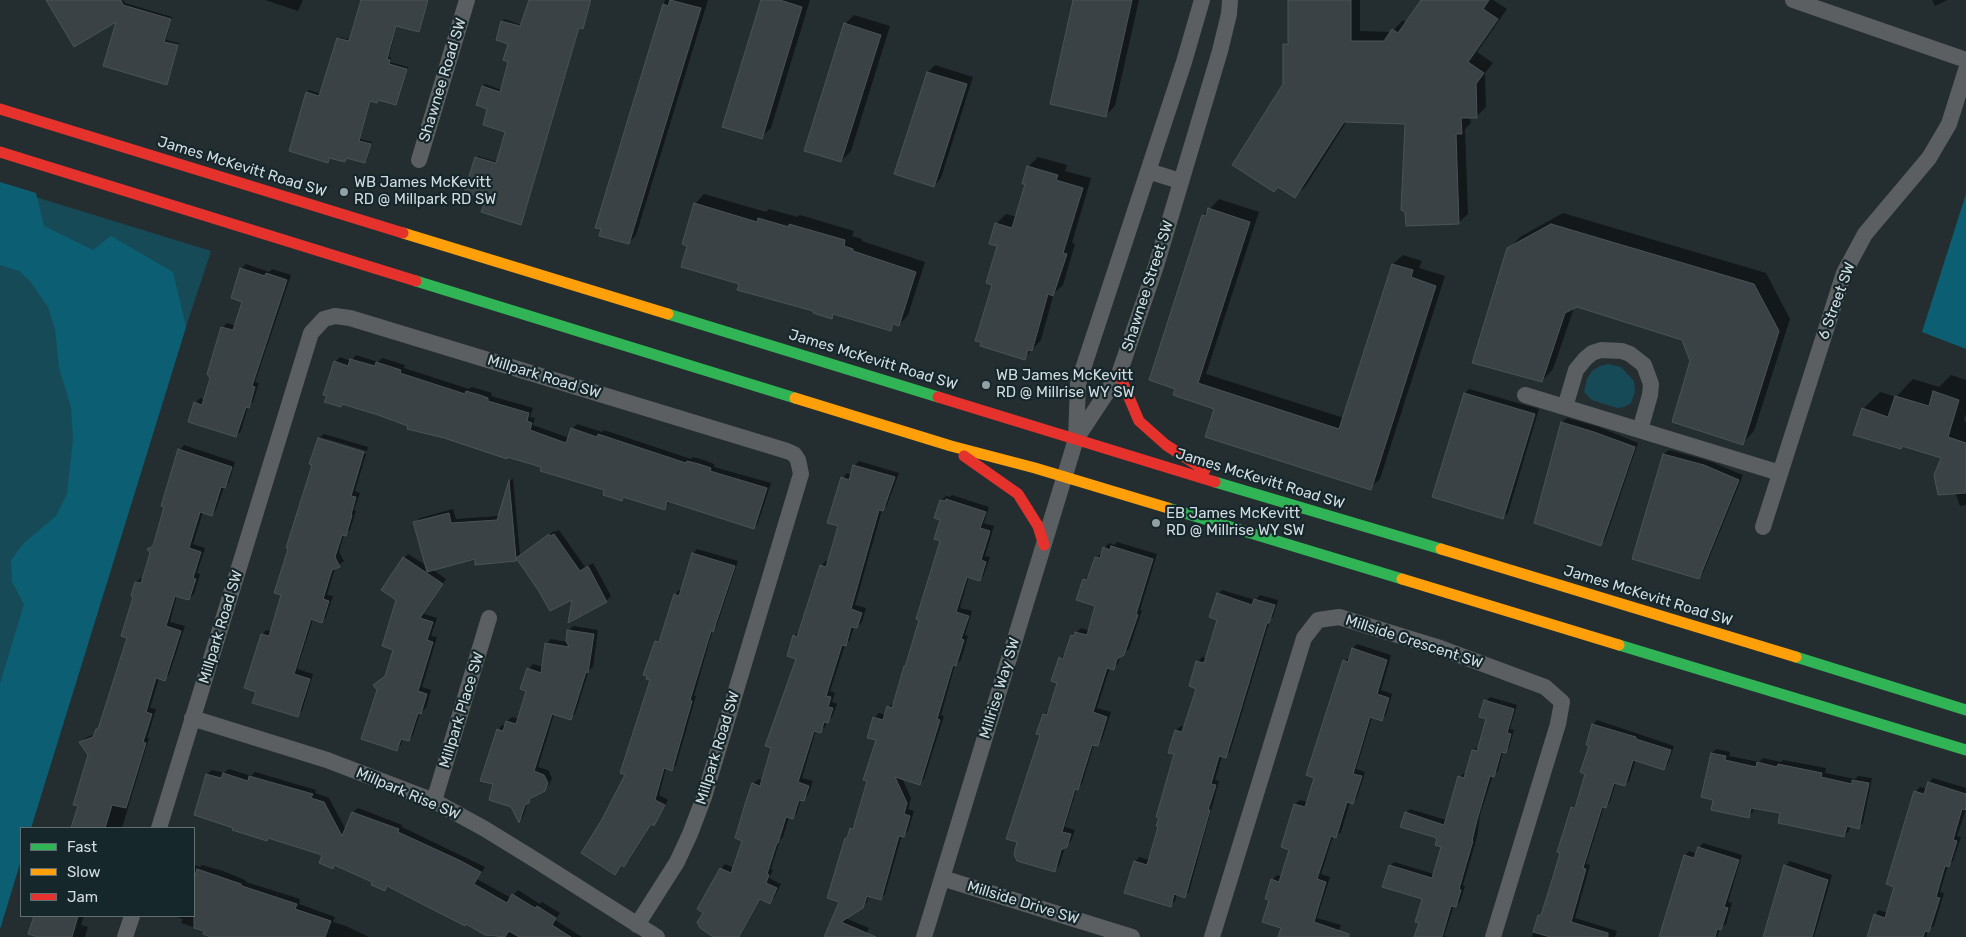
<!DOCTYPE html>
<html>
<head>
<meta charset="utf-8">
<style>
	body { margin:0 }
	#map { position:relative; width:1966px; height:937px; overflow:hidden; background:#242e31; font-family:Rubik,sans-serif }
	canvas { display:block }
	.legend { position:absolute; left:20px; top:827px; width:175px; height:90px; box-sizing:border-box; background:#16272c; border:1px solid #616f74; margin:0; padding:6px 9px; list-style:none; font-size:15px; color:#d1dce0 }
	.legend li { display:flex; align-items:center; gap:10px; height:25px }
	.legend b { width:25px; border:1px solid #616f74 }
</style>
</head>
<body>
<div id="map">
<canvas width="1966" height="937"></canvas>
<ul class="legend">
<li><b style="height:6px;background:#30b455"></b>Fast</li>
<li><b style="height:6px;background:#ff9f0a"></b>Slow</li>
<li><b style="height:6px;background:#e5322d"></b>Jam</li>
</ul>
</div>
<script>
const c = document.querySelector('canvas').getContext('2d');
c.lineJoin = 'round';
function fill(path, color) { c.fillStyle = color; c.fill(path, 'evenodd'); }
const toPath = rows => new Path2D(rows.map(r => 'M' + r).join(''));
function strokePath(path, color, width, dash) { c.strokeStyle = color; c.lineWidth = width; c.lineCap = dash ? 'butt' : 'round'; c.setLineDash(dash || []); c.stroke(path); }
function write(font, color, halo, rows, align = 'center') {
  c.font = font + ' Rubik,sans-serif'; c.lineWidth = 4.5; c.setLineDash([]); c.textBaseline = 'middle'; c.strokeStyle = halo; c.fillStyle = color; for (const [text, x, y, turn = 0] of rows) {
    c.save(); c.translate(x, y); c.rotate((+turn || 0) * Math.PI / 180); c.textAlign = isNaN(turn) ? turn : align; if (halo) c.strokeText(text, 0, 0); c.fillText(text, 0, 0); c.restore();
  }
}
fill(toPath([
	[0,186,211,251,186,327,31,828,21,828,21,860,0,929],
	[1608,364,1621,367,1634,381,1635,392,1631,403,1624,407,1617,408,1592,400,1584,392,1587,379,1592,371,1600,366]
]), '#174a57');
fill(toPath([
	[0,182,36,193,44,226,93,250,111,236,173,272,186,327,31,828,21,828,21,860,0,929,0,684,24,604,12,582,11,560,24,543,56,516,67,494,73,440,71,407,59,368,55,329,48,307,30,281,19,271,0,265],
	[1966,194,1966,349,1922,332]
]), '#0c5f72');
fill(toPath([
	[48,0,123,0,125,3,172,17,166,40,179,43,168,82,166,84,118,19],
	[265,0,303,0,298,11],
	[362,0,429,0,418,31,397,25,389,57,391,58,390,62,408,67,396,103,379,99,377,101,371,100,360,139,372,142,367,160,365,162,347,157,345,161,330,157,328,162,307,92,309,90,321,94,338,39,340,37,350,40],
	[531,0,592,0,584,26,580,27,521,224,487,198,476,158,478,156,498,162,507,131,489,108,483,86,485,84,502,90,509,61,509,43,497,39,502,21,504,19,522,25],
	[665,0,708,0,636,235,629,243,602,227,597,227],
	[762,0,810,0,771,128,761,137],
	[1074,0,1139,0,1115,106,1106,115],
	[1290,0,1360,0,1360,31,1392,32,1403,20,1406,23,1422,0,1493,0,1507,9,1477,52,1493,63,1485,73,1486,107,1476,117,1470,117,1471,123,1465,129,1468,214,1458,223,1406,123,1347,121,1305,187,1295,196,1284,84,1285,45,1289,40],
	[1932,0,1947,0,1935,6],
	[854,15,890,26,851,151,841,161,845,24],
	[935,65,973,77,941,178,934,186,896,173,928,72],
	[1038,157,1067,165,1065,171,1091,178,1072,243,1075,244,1063,285,1054,293,1041,340,1024,359,993,284,999,246,996,224,1006,214,1017,217,1027,184,1024,183,1029,166],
	[704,194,766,212,769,209,797,217,800,215,854,231,852,236,862,239,862,241,925,262,908,315,899,325,896,324,890,329,836,313,831,318,741,283,689,245,695,204],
	[1219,199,1259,212,1206,374,1344,418,1393,264,1403,255,1422,261,1419,268,1445,276,1380,479,1370,488,1216,408,1175,394,1204,215],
	[1563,213,1766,273,1790,319,1754,431,1743,443,1692,361,1683,339,1577,306,1574,308,1553,369,1542,381,1508,249,1520,237],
	[246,264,269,272,272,269,291,275,255,382,259,383,253,402,248,406,241,431,236,436,195,403,200,398,204,400,223,327,227,323,236,326,244,301,241,269],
	[356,355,378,362,382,358,405,365,404,368,469,389,472,387,485,391,492,393,491,396,533,408,530,417,535,418,533,425,569,438,572,429,577,424,602,432,604,430,691,459,693,457,704,460,714,464,714,467,771,483,758,523,754,528,670,501,664,509,625,496,622,499,605,489,543,466,410,426,335,362,340,357,351,361],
	[1951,375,1966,380,1966,413,1964,421,1966,421,1966,505,1960,506,1943,457,1903,445,1900,448,1863,409,1880,392,1896,397,1913,379,1939,387],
	[1469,389,1539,409,1508,513,1503,517,1465,393],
	[1567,418,1599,427,1638,443,1605,540,1601,544,1562,422],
	[324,434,368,447,367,451,320,437],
	[320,438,320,440,366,454,355,491,360,493,354,510,356,511,350,530,344,535,339,552,344,561,335,568,327,595,333,596,326,617,322,622,313,619,297,669,313,674,302,711,297,716,257,691,262,635,266,630,271,631,283,594,289,548],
	[184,445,235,462,229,482,224,487,216,510,212,515,203,512,193,544,205,548,197,573,200,574,194,594,189,599,177,595,170,622,185,626,169,675,164,679,159,678,150,708,156,709,147,738,149,738,122,828,72,828,79,806,89,755,80,743,85,738,95,734,100,726,128,637,136,582,141,578,144,578,152,553,148,549,155,544,180,450],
	[1669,450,1709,461,1743,475,1703,573,1699,577,1634,558,1664,454],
	[859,461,899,473,887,505,882,510,855,605,866,608,862,622,857,627,854,626,850,640,845,645,830,691,835,693,832,702,837,704,832,717,827,722,825,727,820,731,816,730,802,778,813,781,808,795,803,800,801,799,797,813,793,818,789,817,783,837,780,840,771,869,773,870,769,878,781,884,774,898,769,902,761,899,740,937,715,937,705,912,721,869,725,864,734,868,744,840,753,784,758,779,763,781,797,658,794,636,799,632,821,566,826,561,829,563,840,526,843,478,847,473,852,475,854,466],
	[513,478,520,555,554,531,555,532,559,530,585,567,593,563,611,596,606,601,573,598,540,589,518,558,516,560,476,557,432,569,446,579,424,614,437,618,431,636,437,637,422,687,431,690,426,708,420,713,413,735,409,740,403,738,401,745,397,749,387,675,395,649,397,600,404,558,408,554,427,566,415,522,420,518,453,509,456,519,499,516,510,481],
	[952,495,989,507,984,523,994,526,985,556,990,557,984,575,980,580,969,576,960,608,972,611,965,635,968,636,961,660,955,665,941,715,944,716,924,779,920,784,902,778,911,798,908,809,914,811,908,831,904,836,902,835,885,894,881,899,869,895,867,902,862,907,845,918,869,928,865,937,825,937,840,901,846,838,851,828,855,824,869,781,877,739,874,718,879,713,886,715,888,707,894,703,907,665,942,540,941,500,946,496,950,497],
	[1117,542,1157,554,1140,610,1142,610,1129,649,1121,655,1118,664,1114,668,1110,667,1097,708,1111,712,1102,740,1098,745,1094,744,1082,784,1077,788,1065,827,1075,830,1071,841,1065,847,1059,866,1054,871,1042,734,1044,715,1049,710,1059,683,1060,658,1066,654,1072,636,1081,628,1089,631,1097,605,1084,580,1090,575,1096,558,1101,553,1102,554,1104,548,1109,543,1114,545],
	[697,549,738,561,717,625,713,629,694,696,696,696,676,765,672,769,666,768,659,795,668,800,658,819,654,824,652,823,629,861,624,865,622,865,615,873,602,822,627,774,652,679,657,642,662,636,675,595,679,590,682,591,693,554],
	[1222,590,1255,600,1260,595,1278,600,1273,617,1270,620,1230,752,1225,756,1222,756,1215,780,1219,781,1189,892,1185,896,1177,894,1175,901,1170,906,1135,862,1139,857,1150,860,1159,826,1175,754,1176,730,1181,726,1185,727,1197,688,1197,662,1202,657,1207,658,1219,619,1218,594],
	[573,626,598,630,593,667,589,670,575,714,570,718,554,714,538,767,548,770,552,778,549,785,544,790,528,802,523,817,519,821,512,806,494,784,498,730,502,725,506,726,507,721,512,717,519,719,527,690,528,669,533,664,543,667,546,644,551,639,567,642,569,631],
	[1357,644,1391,655,1381,690,1392,694,1386,715,1381,720,1372,717,1356,769,1365,772,1357,798,1353,803,1350,802,1341,832,1336,836,1333,836,1321,874,1330,877,1317,918,1341,925,1337,937,1280,937,1283,927,1271,899,1272,880,1277,875,1282,877,1291,849,1295,804,1300,800,1308,802,1344,661,1350,657,1353,648],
	[1490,697,1517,705,1510,729,1514,730,1509,748,1505,752,1503,751,1498,771,1493,775,1480,815,1477,837,1463,885,1465,886,1460,902,1456,906,1454,905,1444,936,1448,937,1416,937,1420,922,1423,898,1390,866,1394,862,1434,874,1443,846,1439,838,1406,813,1410,809,1446,820,1460,777,1464,773,1467,774,1473,751,1483,752,1474,749,1479,747,1487,719,1486,701],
	[1597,720,1674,746,1668,764,1664,769,1636,759,1629,781,1625,785,1616,782,1610,802,1606,807,1604,806,1597,829,1586,864,1590,865,1575,918,1617,931,1615,937,1532,937,1539,915,1544,911,1562,852,1572,808,1577,804,1587,773,1593,725],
	[1716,749,1730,752,1729,756,1759,762,1763,758,1781,762,1783,760,1826,768,1825,773,1855,779,1858,776,1872,778,1863,823,1858,827,1850,826,1849,831,1844,836,1781,812,1754,807,1753,812,1748,816,1715,799,1712,753],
	[229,769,251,776,255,772,316,790,315,793,329,798,346,830,353,812,358,808,402,825,402,827,485,867,477,879,511,898,518,890,540,904,542,902,560,913,555,920,582,937,493,937,389,886,385,890,374,881,336,864,332,868,324,854,270,837,267,839,207,774,212,770,224,773],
	[1933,778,1966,788,1966,809,1957,836,1961,837,1953,861,1948,865,1940,892,1944,893,1934,926,1928,930,1926,937,1868,937,1875,915,1879,910,1887,913,1896,886,1916,792,1920,787,1927,789,1929,783],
	[1703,843,1742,855,1728,902,1732,903,1726,924,1720,928,1717,937,1660,937,1685,856,1689,851,1697,854,1699,848],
	[1790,861,1832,875,1814,937,1763,937,1785,866],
	[194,865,200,867,202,865,223,871,245,880,246,882,300,899,299,904,335,917,333,922,346,926,369,937,215,937,205,931,181,923,183,919,173,916,194,916],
	[35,916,84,916,81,925,88,927,85,937,38,937,30,933]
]), '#0007');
const building = toPath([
	[46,0,121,0,123,5,171,19,164,42,178,45,167,85,103,66,116,22,74,47,46,0],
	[361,0,428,0,419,32,396,26,387,59,390,60,389,64,407,69,396,105,378,100,377,103,370,101,359,141,371,144,365,163,346,158,345,162,329,158,328,163,289,151,306,92,319,96,337,38,349,41,361,0],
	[529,0,591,0,583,29,579,28,521,225,481,212,486,199,464,192,475,157,496,163,505,132,483,125,487,109,476,105,482,86,500,92,508,62,503,60,508,44,496,40,501,21,520,26,529,0],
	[670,0,701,8,629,244,599,236,601,229,595,228,663,4,668,6,670,0],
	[761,0,780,0,802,7,762,139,722,127,761,0],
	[1073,0,1132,0,1106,117,1050,104,1073,0],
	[1288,0,1351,0,1351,41,1384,41,1392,29,1398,33,1421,0,1489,0,1483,9,1498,19,1468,62,1484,73,1476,84,1477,118,1461,118,1462,134,1456,134,1459,224,1406,226,1405,212,1401,210,1405,124,1344,122,1295,198,1278,187,1274,192,1232,165,1283,84,1283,44,1288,44,1288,0],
	[844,23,881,35,841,162,804,151,844,23],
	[927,72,967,84,934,187,894,174,927,72],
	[1027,166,1058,175,1056,180,1083,188,1063,253,1067,254,1053,296,1048,294,1032,351,1028,350,1025,360,980,346,981,342,975,341,992,285,986,283,997,246,989,244,995,223,1012,228,1025,184,1022,184,1027,166],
	[694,203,757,222,758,218,789,227,789,224,845,240,844,246,853,249,853,251,916,272,899,326,893,324,891,331,833,314,832,319,813,313,813,311,737,290,739,284,681,267,687,246,682,244,694,203],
	[1208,208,1250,222,1198,383,1339,429,1392,264,1413,270,1411,277,1436,286,1371,490,1205,437,1214,409,1173,395,1175,389,1149,380,1202,215,1206,216,1208,208],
	[1551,224,1754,284,1779,331,1743,445,1672,422,1690,361,1682,340,1577,307,1565,313,1542,382,1472,363,1507,248,1551,224],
	[240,268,265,276,266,273,287,280,252,386,255,387,249,408,246,407,236,437,188,422,194,402,202,405,210,378,207,374,221,327,233,330,242,302,231,298,240,268],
	[350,359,375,366,376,362,401,370,400,373,465,394,466,391,480,395,488,398,488,401,529,413,527,421,532,423,530,430,566,443,571,428,597,437,598,434,686,463,687,461,699,464,711,468,710,471,767,488,754,529,667,501,665,510,623,497,622,501,603,495,604,490,540,471,541,467,507,457,507,459,444,438,407,429,408,426,378,415,342,404,341,407,324,402,327,396,323,395,334,361,348,366,350,359],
	[1933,391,1959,400,1948,437,1966,443,1966,493,1938,495,1934,475,1941,458,1902,446,1901,449,1853,435,1862,408,1888,417,1895,396,1929,406,1933,391],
	[1464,393,1535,414,1503,519,1432,497,1464,393],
	[1561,422,1594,432,1635,447,1601,546,1534,523,1561,422],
	[318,438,364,452,351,496,356,497,351,515,352,515,346,536,342,535,335,557,340,567,332,570,323,599,329,601,322,623,311,619,294,674,310,679,298,717,252,703,256,692,244,688,261,634,269,636,281,595,274,593,288,549,286,548,312,465,309,464,318,438],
	[178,449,232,467,225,488,221,487,212,516,200,512,189,548,201,552,193,578,196,579,189,600,175,596,166,626,181,631,165,681,156,678,146,712,152,714,143,742,146,743,126,808,112,805,105,828,71,828,78,806,73,805,88,755,79,742,93,737,96,729,98,729,127,638,121,636,133,597,131,596,135,582,141,583,150,553,147,549,153,546,164,507,161,506,178,449],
	[1663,454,1704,465,1739,480,1699,579,1632,559,1663,454],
	[853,465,895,477,883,511,879,510,851,609,862,613,857,628,851,627,846,646,842,645,826,696,831,697,828,707,833,708,828,723,824,722,821,733,814,731,798,782,809,786,804,801,799,800,793,819,786,817,778,843,777,843,767,874,769,875,766,883,777,888,770,904,760,899,739,937,713,937,700,928,697,922,703,913,697,909,720,868,731,873,742,841,735,838,745,804,752,783,760,786,771,748,765,746,796,659,787,656,793,635,797,637,820,565,826,567,838,526,827,523,841,477,849,480,853,465],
	[509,480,516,558,549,534,550,536,554,534,580,571,588,566,607,602,568,623,572,600,550,611,538,590,516,558,516,561,475,565,475,559,427,572,413,522,449,513,451,523,497,520,509,480],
	[946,499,986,512,980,528,990,531,981,560,986,562,980,581,967,577,956,612,969,616,961,639,964,640,956,666,953,665,937,719,940,720,920,785,895,777,907,803,904,814,910,816,904,837,899,836,881,900,867,896,863,908,841,922,876,937,824,937,839,902,827,898,845,838,847,838,850,828,853,829,867,781,863,780,876,740,867,738,873,717,883,720,887,706,892,708,904,666,905,667,919,620,916,619,940,541,934,539,940,520,934,518,940,500,946,501,946,499],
	[1111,546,1153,559,1136,614,1138,615,1124,655,1117,659,1114,670,1107,668,1093,712,1107,717,1098,746,1092,745,1078,790,1075,789,1062,832,1071,834,1067,847,1061,850,1055,872,1017,861,1014,854,1017,842,1006,839,1040,735,1036,734,1043,714,1047,715,1057,683,1051,681,1059,657,1063,659,1071,635,1074,636,1075,632,1087,635,1095,606,1076,600,1083,579,1087,580,1095,557,1100,558,1103,547,1110,550,1111,546],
	[692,553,735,566,713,632,711,631,690,700,692,701,672,771,664,768,655,800,665,805,654,826,651,824,624,867,621,865,615,875,581,853,601,821,625,775,620,773,650,680,646,679,647,676,643,675,655,641,659,642,674,594,679,596,692,553],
	[403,557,443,584,420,618,433,622,427,640,433,642,418,691,427,694,421,714,418,713,409,741,401,739,397,751,361,739,377,690,373,685,385,676,393,650,382,646,396,600,381,590,403,557],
	[1217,593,1252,605,1254,599,1275,605,1269,623,1267,623,1226,758,1219,756,1211,784,1216,785,1208,810,1210,810,1185,898,1174,894,1171,907,1124,893,1134,861,1147,865,1158,827,1156,826,1159,818,1156,817,1174,754,1168,753,1171,743,1175,730,1182,732,1196,689,1189,686,1196,661,1204,663,1217,620,1209,617,1217,593],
	[567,630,594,634,588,673,586,672,571,720,552,714,534,771,544,775,548,783,545,791,530,799,529,803,525,805,519,823,511,807,489,800,493,784,480,781,497,729,503,731,506,721,516,724,526,691,520,689,527,668,541,673,545,643,569,647,566,641,567,630],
	[1352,648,1387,660,1377,694,1389,698,1382,721,1370,717,1353,774,1362,776,1353,804,1347,802,1336,838,1331,836,1317,879,1326,882,1314,922,1349,934,1349,937,1278,937,1281,928,1262,922,1269,900,1265,899,1271,879,1279,882,1289,850,1281,847,1294,804,1305,807,1314,778,1306,775,1343,660,1348,662,1352,648],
	[1484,700,1514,709,1507,733,1511,734,1506,753,1501,752,1494,777,1490,776,1477,820,1472,841,1473,841,1459,889,1461,890,1456,907,1451,906,1442,937,1414,937,1419,923,1415,922,1422,899,1382,887,1389,865,1432,878,1441,847,1435,845,1437,839,1434,837,1400,827,1405,812,1444,825,1458,776,1464,778,1472,750,1477,751,1486,719,1479,717,1484,700],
	[1592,724,1636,737,1636,739,1671,750,1664,770,1633,760,1625,786,1614,783,1606,808,1602,807,1583,868,1586,869,1571,922,1608,933,1608,937,1550,937,1533,932,1538,915,1541,915,1552,880,1560,853,1557,852,1563,833,1571,807,1575,808,1585,774,1580,772,1589,746,1586,745,1592,724],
	[1711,753,1726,756,1725,760,1756,767,1757,762,1777,767,1778,764,1822,773,1821,777,1852,784,1852,780,1869,783,1859,829,1847,826,1844,837,1778,823,1780,813,1751,808,1749,818,1711,810,1713,800,1701,797,1711,753],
	[223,773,248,781,249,776,313,794,311,798,324,802,342,836,352,812,399,829,398,832,461,861,481,872,474,884,507,903,512,894,535,908,537,906,556,918,552,925,571,937,519,937,509,931,505,937,485,935,466,924,465,926,387,886,385,891,371,885,372,882,334,865,333,869,319,863,322,855,268,838,267,841,232,830,233,828,194,815,206,774,221,778,223,773],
	[1928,782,1966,794,1966,810,1962,809,1953,840,1957,841,1949,867,1945,866,1936,897,1940,898,1929,932,1925,931,1923,937,1867,937,1874,914,1885,918,1894,887,1886,884,1914,791,1924,794,1928,782],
	[1698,847,1739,860,1724,907,1728,908,1721,930,1717,929,1715,937,1659,937,1684,855,1694,858,1698,847],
	[1784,865,1828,880,1812,937,1763,937,1784,865],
	[197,869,241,884,242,886,297,904,295,909,331,921,325,937,211,937,203,934,204,931,194,928,194,879,197,869],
	[34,916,78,916,72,937,38,937,28,934,34,916]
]);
fill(building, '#3a4245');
strokePath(building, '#4a5356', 1);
strokePath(toPath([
	[1793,0,1966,60],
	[419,160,467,0],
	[1148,171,1180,181],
	[1525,395,1780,473],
	[1565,407,1576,370,1585,359,1592,353,1601,350,1622,351,1630,354,1644,365,1651,384,1650,395,1640,430],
	[1076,439,1119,374,1156,266,1220,51,1229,14,1230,0],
	[1763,527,1844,273,1865,234,1929,158,1949,124,1966,70],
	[192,718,327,760,434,801,485,829,537,861,657,937],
	[434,801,489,618],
	[159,828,311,333,324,319,335,316,350,318,787,451,794,454,798,460,801,474,704,797,690,834,677,862,637,925],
	[942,878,1132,937],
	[125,937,132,916],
	[924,937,1076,439,1078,384,1184,62,1202,0],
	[1212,937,1304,638,1318,620,1339,617,1440,648,1545,687,1562,702,1558,724,1493,937]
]), '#5c5f61', 16);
strokePath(toPath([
	[416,281,795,398],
	[668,314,938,397],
	[1215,482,1441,549],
	[1168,508,1402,579],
	[1619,645,1966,750],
	[1796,657,1966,710]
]), '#30b455', 11);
strokePath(toPath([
	[403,233,668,314],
	[795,398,951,446,1035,468,1168,508],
	[1441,549,1796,657],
	[1402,579,1619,645]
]), '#ff9f0a', 11);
strokePath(toPath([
	[0,109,403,233],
	[0,152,416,281],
	[1119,374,1139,421,1166,445,1205,470],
	[938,397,1215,482],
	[964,456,1018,494,1038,526,1044,545]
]), '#e5322d', 11);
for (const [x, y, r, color] of [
	[344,192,5,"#949fa3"],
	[986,385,5,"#949fa3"],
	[1156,523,5,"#949fa3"]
]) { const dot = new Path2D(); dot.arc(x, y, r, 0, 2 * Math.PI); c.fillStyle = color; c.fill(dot); strokePath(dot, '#16272c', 2); }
write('15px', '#d1dce0', '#16272c', [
	["Shawnee Road SW",443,80,-73],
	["James McKevitt Road SW",242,167,17],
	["Shawnee Street SW",1148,286,-72],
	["6 Street SW",1837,301,-70],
	["James McKevitt Road SW",873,360,17],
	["Millpark Road SW",544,377,17],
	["James McKevitt Road SW",1260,479,17],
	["James McKevitt Road SW",1648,596,17],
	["Millpark Road SW",221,627,-73],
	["Millside Crescent SW",1414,642,18],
	["Millrise Way SW",1000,688,-73],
	["Millpark Place SW",462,710,-73],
	["Millpark Road SW",718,748,-73],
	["Millpark Rise SW",408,794,23],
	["Millside Drive SW",1023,903,17]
]);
write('15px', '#d1dce0', '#16272c', [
	["WB James McKevitt",354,183],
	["RD @ Millpark RD SW",354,200],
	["WB James McKevitt",996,376],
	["RD @ Millrise WY SW",996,393],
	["EB James McKevitt",1166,514],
	["RD @ Millrise WY SW",1166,531]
], 'left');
</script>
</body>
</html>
